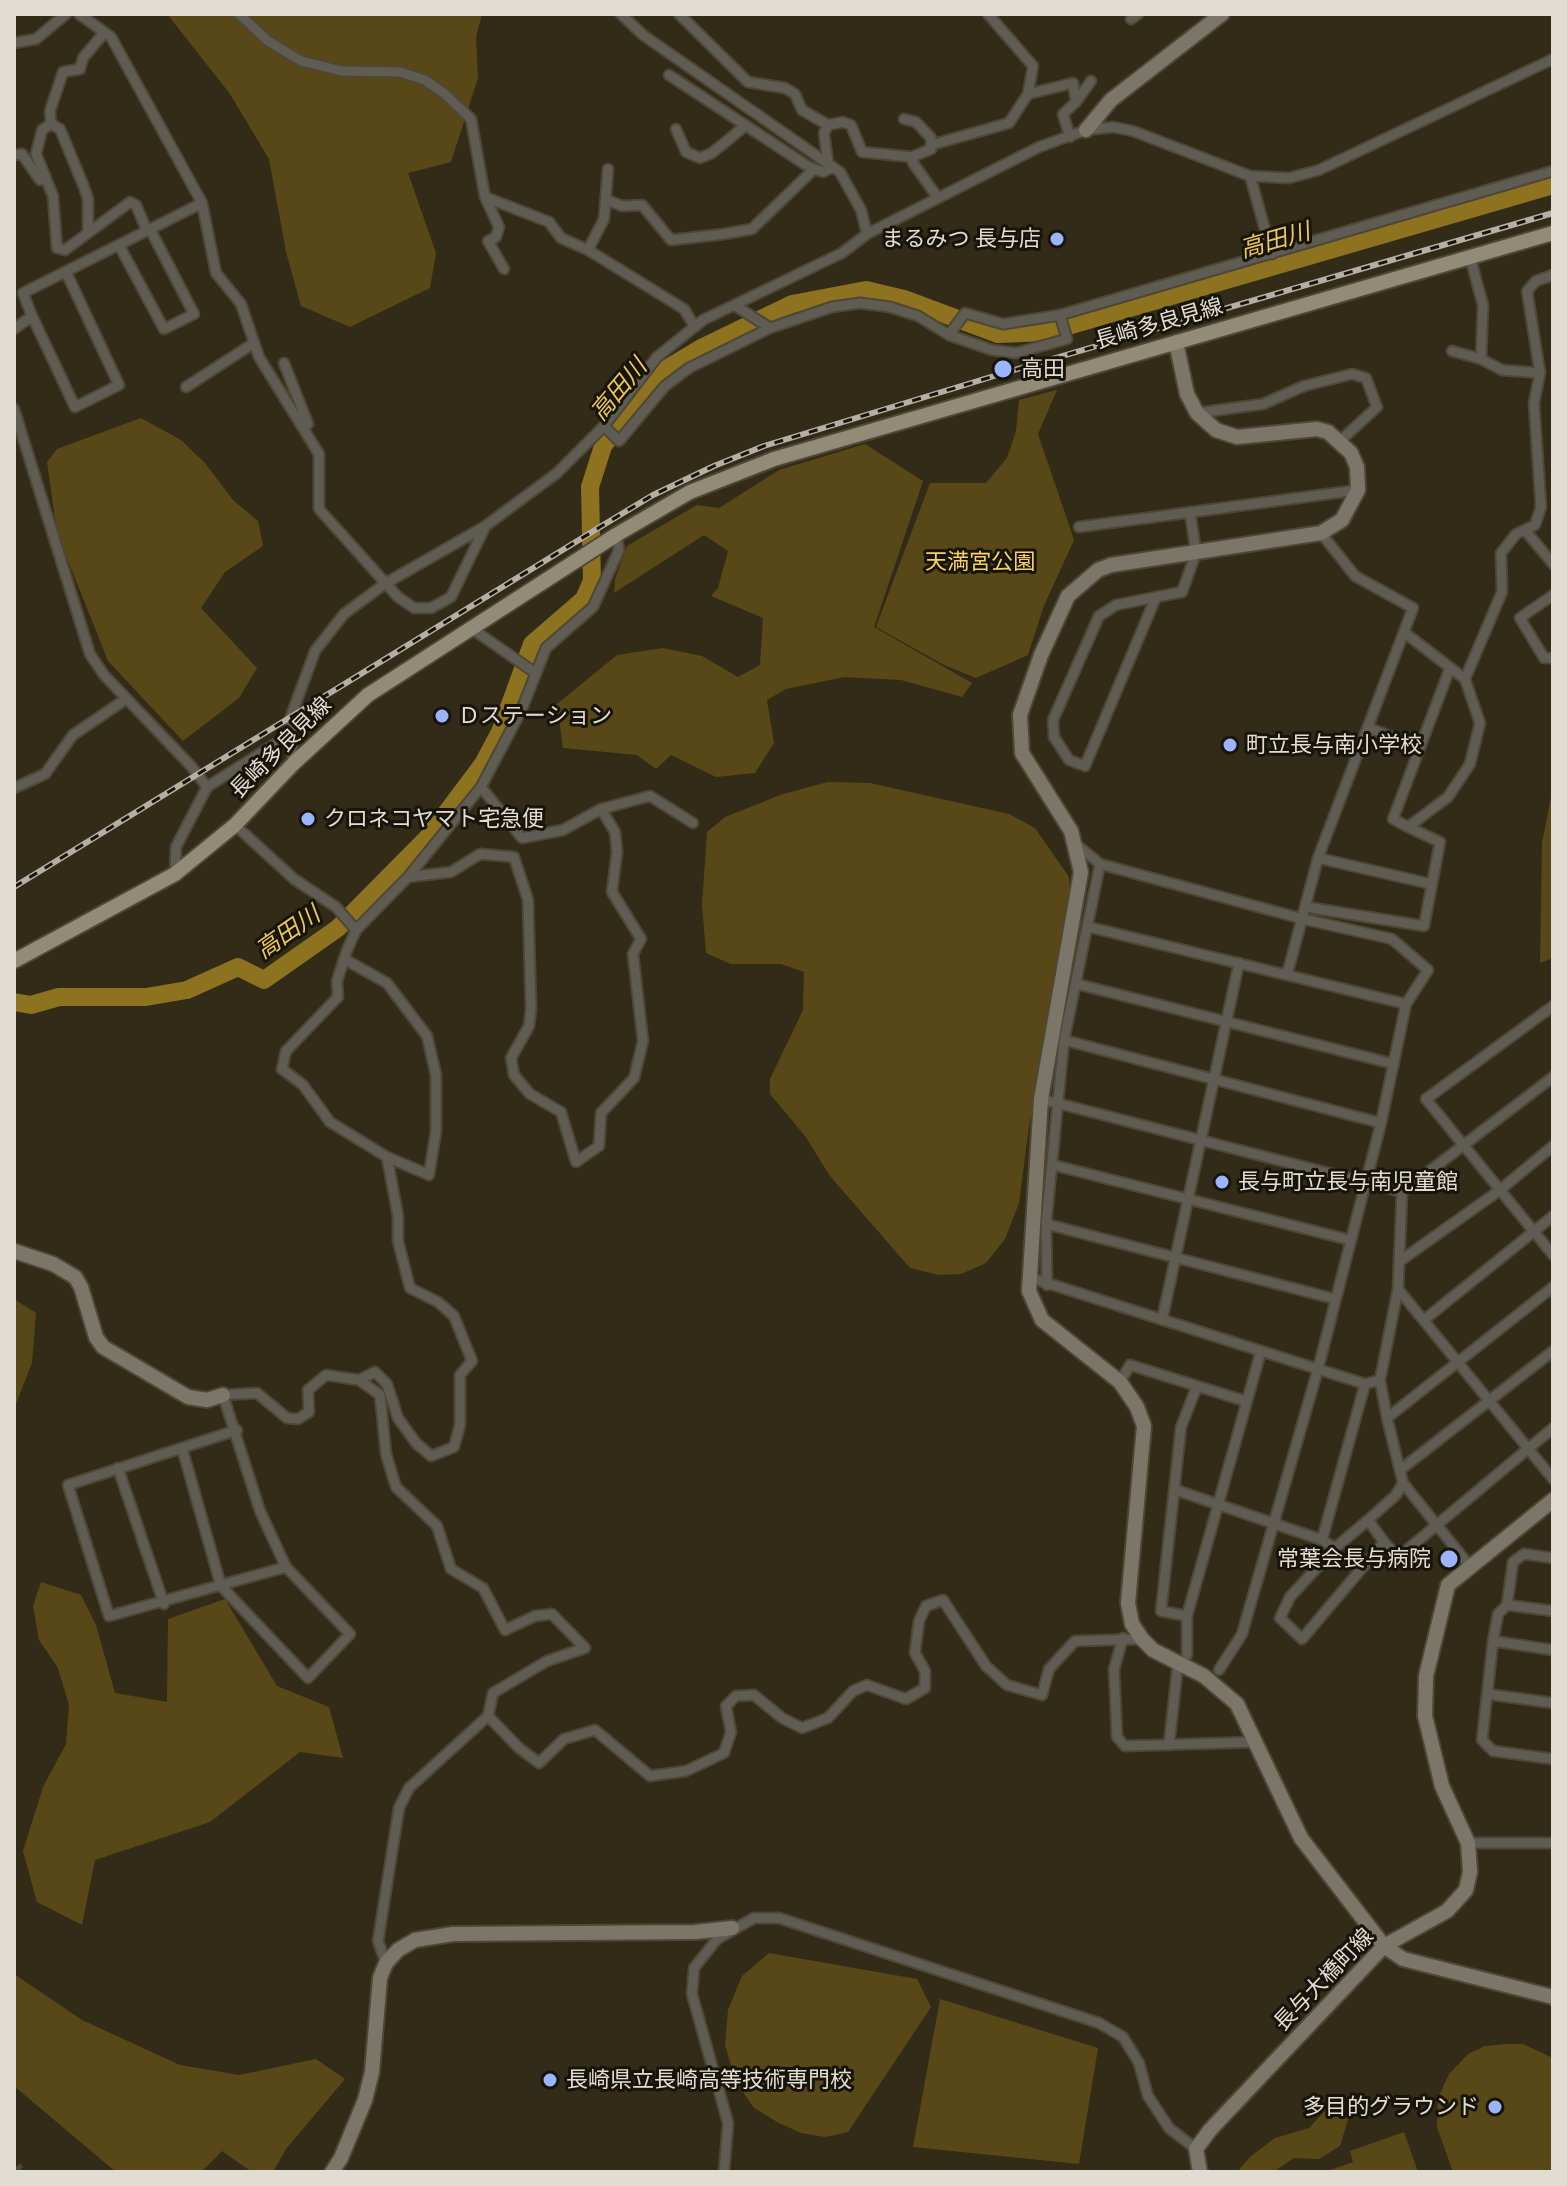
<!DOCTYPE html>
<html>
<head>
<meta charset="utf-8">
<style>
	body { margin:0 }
	#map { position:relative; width:1567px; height:2186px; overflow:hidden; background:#322b18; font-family:Raleway,sans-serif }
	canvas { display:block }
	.frame { position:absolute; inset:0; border:16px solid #e1ddd2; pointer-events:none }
</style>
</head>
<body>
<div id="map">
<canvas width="1567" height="2186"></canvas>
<div class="frame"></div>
</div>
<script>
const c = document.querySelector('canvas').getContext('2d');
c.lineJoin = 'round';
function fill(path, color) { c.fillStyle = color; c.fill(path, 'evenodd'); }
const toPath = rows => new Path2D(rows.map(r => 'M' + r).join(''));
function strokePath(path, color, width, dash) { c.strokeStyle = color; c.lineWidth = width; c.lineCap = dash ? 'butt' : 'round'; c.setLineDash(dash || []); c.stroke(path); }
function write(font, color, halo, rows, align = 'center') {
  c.font = font + ' Raleway,"Noto Sans JP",sans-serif'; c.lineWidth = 6; c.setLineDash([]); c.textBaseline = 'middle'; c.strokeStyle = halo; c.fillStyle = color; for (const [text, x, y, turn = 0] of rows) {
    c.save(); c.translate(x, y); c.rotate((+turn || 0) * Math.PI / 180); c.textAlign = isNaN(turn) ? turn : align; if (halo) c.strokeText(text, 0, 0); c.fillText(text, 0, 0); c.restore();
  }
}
fill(toPath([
	[167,14,482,14,476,37,478,78,451,162,408,173,436,253,430,288,350,327,301,306,286,252,269,159,230,94],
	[1057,390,1038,434,1074,540,1043,608,1028,655,976,678,942,664,876,627,930,483,986,483,1007,458,1016,431,1019,400],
	[141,418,181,440,205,463,233,500,258,521,263,546,225,572,201,608,257,668,239,698,183,741,108,661,57,533,47,462,57,449],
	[865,444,923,481,874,627,972,683,962,697,901,680,844,677,786,689,767,700,774,743,755,773,716,777,671,755,656,769,637,755,563,748,557,704,617,655,663,648,702,656,738,677,760,665,763,618,711,596,718,588,728,551,704,535,614,593,615,579,627,546,697,505,719,508,779,470],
	[828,782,870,783,1009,814,1035,828,1069,877,1071,920,1053,1064,1030,1119,1019,1203,1005,1239,986,1263,961,1274,939,1275,910,1268,830,1176,805,1136,770,1094,770,1079,803,1010,804,972,781,964,731,964,706,953,702,904,707,832,725,817,783,794],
	[1553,786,1553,958,1540,963,1542,843],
	[14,1299,36,1313,32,1363,14,1409],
	[41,1582,81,1595,96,1625,115,1693,167,1702,168,1619,225,1599,277,1686,329,1707,343,1758,300,1752,210,1822,95,1860,82,1925,37,1902,23,1851,43,1787,66,1744,69,1705,58,1668,39,1640,33,1606],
	[769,1953,917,1979,931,2007,848,2132,825,2137,801,2133,779,2123,754,2108,736,2082,725,2045,728,2010,742,1976],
	[14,1974,82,2020,180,2065,239,2075,316,2059,345,2079,286,2149,273,2172,252,2172,222,2151,201,2172,116,2172,14,2086],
	[940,1999,1098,2048,1079,2164,913,2147],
	[1508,2044,1523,2044,1553,2058,1553,2172,1453,2172,1437,2127,1438,2098,1449,2074,1468,2054,1485,2046],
	[1339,2095,1366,2101,1367,2109,1349,2116,1340,2146,1319,2159,1294,2158,1273,2172,1237,2172,1250,2157,1275,2138,1309,2128],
	[1404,2132,1418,2172,1324,2172,1353,2162,1350,2151]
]), '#594817');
strokePath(toPath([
	[14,1002,31,1005,59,997,146,997,187,990,238,967,264,980,338,928,429,836,483,764,500,732,532,644,584,599,592,581,590,487,603,446,663,371,703,347,792,304,866,290,904,299,998,334,1047,332,1553,185]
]), '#8d721f', 18);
strokePath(toPath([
	[14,2168,17,2172]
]), '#4c4634', 16, [16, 8]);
const street = toPath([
	[79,14,111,37,202,203,216,273,241,304,259,357,319,454,319,509,398,597,414,608,431,608,451,597,485,527],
	[239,14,268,41,301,61,342,71,400,72,425,80,445,94,471,119,485,197,549,222,561,238,588,250,684,309,695,327],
	[621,14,643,35,840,172,861,210,867,234],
	[679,14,748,82,785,88,795,94,802,110,828,125],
	[988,14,1033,66,1028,94],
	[1131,19,1138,14],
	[14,43,36,39,66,14],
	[669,75,809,167,823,172,833,167],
	[1076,102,1091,81],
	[904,119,916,122,931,138,931,149,912,157],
	[51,124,50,111,63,72,80,69,83,58,104,33],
	[676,129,686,152,700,158,712,153,745,126],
	[931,145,1009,123,1028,94,1073,83,1076,102,1063,114,1070,137],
	[14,155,22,154,40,180],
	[828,163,824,133,828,125,843,122,851,125,862,152,912,157,913,163,938,198],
	[1250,176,1272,254],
	[485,197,499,227,496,237,488,241,504,269],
	[607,200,622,206,642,205,671,240,724,234,752,229,814,169],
	[88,233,88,199,84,187,60,129,51,124,42,130,36,154,53,196,57,248,65,250,130,202,136,205,147,231],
	[119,245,164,329,194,314,150,229],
	[588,250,604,219,608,169],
	[1470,257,1483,305,1481,359,1502,370,1540,373],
	[734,305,770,328],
	[32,316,75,407,119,385,66,272],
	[14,329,32,316,23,293,202,203],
	[949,335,965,313,1003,324,1060,315,1553,171],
	[1452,351,1481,359],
	[284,363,308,424,303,428],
	[186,387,254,343],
	[14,409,90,654,104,675,191,766,207,787],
	[1197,413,1263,404,1304,386,1352,374,1366,378,1377,407,1340,441],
	[604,426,619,441,665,386,689,368,770,328,832,307,860,303,890,307,918,316,949,335,992,350,1016,353,1067,339,1060,315],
	[1079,527,1358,490],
	[1525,530,1553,564],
	[1553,595,1520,618,1544,658,1553,658],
	[1156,597,1085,766,1069,760,1054,737,1053,720,1099,616,1116,605,1156,597,1182,592,1196,553,1190,512],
	[471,628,534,672],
	[1465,679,1502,592,1501,553,1516,534,1535,525,1541,507,1534,403,1540,373,1527,291,1536,281,1553,275],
	[1369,728,1420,748],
	[293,764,291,716,315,651,344,614,386,583,484,527,557,473,604,426,657,357,703,320,842,253,867,234,1039,147,1086,130,1113,127,1133,131,1250,176,1289,178,1319,170,1553,59],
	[481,787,522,838,563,830,601,809,650,796,693,823],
	[14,788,45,774,73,735,126,699],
	[235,825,294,879,336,907,356,930],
	[1408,827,1393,819,1450,668],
	[1078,846,1100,864,1303,919,1392,939,1428,970,1406,1004,1381,1123,1318,1369,1242,1634,1219,1670],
	[1318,858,1431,884],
	[175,874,176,847,207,787,291,734],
	[408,877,481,787,521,711,546,648,593,607,619,550,616,535],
	[1306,907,1424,926,1440,842,1408,827,1448,797,1470,764,1480,723,1465,679,1405,633],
	[1089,927,1406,1004],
	[344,959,387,983,427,1036,436,1075,436,1131,429,1175,387,1157,330,1122,303,1085,282,1069,286,1051,338,997,337,981,344,959,348,948,356,930,408,877,451,872,480,854,514,857,528,900,531,1009,529,1026,511,1058,514,1075,530,1094,561,1112,576,1162,599,1146,601,1113,634,1078,643,1041,633,954,641,939,612,892,617,852,615,832,601,809],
	[1287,975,1318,858,1413,608,1355,576,1321,533],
	[1077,984,1394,1064],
	[1553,1006,1426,1099,1553,1255],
	[1064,1040,1381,1123],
	[1041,1099,1402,1192,1398,1289,1380,1380,1387,1418,1403,1483,1469,1565],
	[1053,1165,1350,1240],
	[1402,1192,1553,1077],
	[1046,1224,1335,1299],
	[1400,1261,1500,1190,1553,1146],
	[1028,1277,1365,1384,1380,1380],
	[1047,1285,1046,1224,1064,1040,1100,864],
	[1398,1289,1553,1479],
	[1162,1320,1239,963],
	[1424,1320,1553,1216],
	[359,1380,380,1395,386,1454,396,1487,437,1526,451,1569,483,1588,505,1630,535,1616,552,1614,585,1648,547,1661,493,1693,488,1716,409,1788,399,1808,378,1941,386,1963],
	[1120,1382,1130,1365,1197,1386],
	[1387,1418,1553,1287],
	[237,1430,68,1485,109,1616,286,1567],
	[182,1448,221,1586,308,1678,350,1634,286,1567,260,1511,223,1395,257,1393,287,1418,298,1419,309,1412,308,1390,326,1375,359,1380,375,1372,387,1384,398,1418,416,1443,431,1456,454,1447,460,1425,460,1375,472,1361,454,1316,438,1302,410,1288,398,1241,398,1216,387,1157],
	[118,1468,164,1604],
	[1400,1470,1553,1351],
	[1176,1490,1322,1540],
	[1368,1520,1384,1542,1302,1639,1280,1618,1290,1597,1335,1548,1368,1520,1396,1495,1403,1483],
	[1384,1542,1396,1554,1402,1554,1553,1428],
	[1335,1548,1322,1540,1365,1384],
	[1553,1558,1524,1554,1513,1562,1507,1605,1498,1614,1493,1641,1482,1740,1493,1751,1553,1759],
	[1507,1605,1553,1611],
	[1187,1616,1161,1611,1181,1427,1197,1386,1245,1401],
	[1123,1638,1114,1669,1117,1737,1125,1746,1256,1742],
	[1493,1641,1553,1650],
	[1187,1655,1187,1616,1261,1351],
	[1487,1694,1553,1703],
	[488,1716,519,1748,539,1763,564,1739,595,1730,650,1776,686,1771,724,1753,731,1732,726,1706,736,1696,754,1695,782,1718,802,1728,828,1718,853,1691,867,1685,906,1699,925,1688,925,1671,915,1653,919,1621,926,1606,943,1600,986,1666,1007,1685,1042,1695,1049,1669,1075,1641,1142,1639],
	[1169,1745,1178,1663],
	[1468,1843,1553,1843],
	[724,2172,728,2123,692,1994,694,1968,717,1939,754,1918,779,1918,1099,2023,1123,2037,1139,2063,1148,2096,1169,2128,1196,2149]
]);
const secondary = toPath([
	[1086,130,1111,100,1222,14],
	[1176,342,1187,394,1197,413,1216,430,1237,437,1317,429,1328,432,1351,453,1357,467,1358,490,1342,520,1321,533,1111,565,1098,570,1068,596,1041,655,1020,715,1022,753,1071,831,1081,872,1041,1099,1029,1291,1042,1320,1120,1382,1137,1407,1144,1426,1128,1603,1132,1624,1142,1639,1153,1650,1204,1676,1237,1704,1301,1838,1384,1946,1403,1959,1553,1997],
	[14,1251,53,1264,75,1277,81,1287,96,1337,103,1347,188,1397,207,1400,223,1395],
	[332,2172,341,2158,365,2100,372,2072,380,1978,386,1963,398,1950,415,1940,453,1934,695,1932,732,1928],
	[1200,2172,1196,2149,1210,2130,1384,1946,1447,1911,1466,1890,1470,1872,1468,1843,1442,1786,1425,1716,1426,1676,1448,1585,1553,1500]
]);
const primary = toPath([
	[14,961,175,874,235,825,293,764,368,695,616,535,690,492,774,459,1553,233]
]);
strokePath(street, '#4e4736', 13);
strokePath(secondary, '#4e4736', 18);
strokePath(primary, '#4e4736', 18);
strokePath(street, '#5f5c53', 9);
strokePath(secondary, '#7c7668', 14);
strokePath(primary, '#918b78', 14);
const rail = toPath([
	[14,887,600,527,653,495,714,466,764,446,1004,373,1553,213]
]);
strokePath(rail, '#b4afa2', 6);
strokePath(rail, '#17140c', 3, [9]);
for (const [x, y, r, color] of [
	[1057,239,8,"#9cb4fd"],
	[1003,369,10,"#9cb4fd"],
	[442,716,8,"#9cb4fd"],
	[1230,745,8,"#9cb4fd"],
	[308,819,8,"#9cb4fd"],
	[1222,1182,8,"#9cb4fd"],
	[1449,1559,10,"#9cb4fd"],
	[550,2080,8,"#9cb4fd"],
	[1495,2107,8,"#9cb4fd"]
]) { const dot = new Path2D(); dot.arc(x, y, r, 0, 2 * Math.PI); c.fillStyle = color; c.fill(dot); strokePath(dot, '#17140c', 3); }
write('22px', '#e1ddd2', '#17140c', [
	["まるみつ 長与店",1041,239,"right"],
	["高田",1021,369],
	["Ｄステーション",458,716],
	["町立長与南小学校",1246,745],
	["クロネコヤマト宅急便",324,819],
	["長与町立長与南児童館",1238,1182],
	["常葉会長与病院",1431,1559,"right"],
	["長崎県立長崎高等技術専門校",566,2080],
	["多目的グラウンド",1479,2107,"right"]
], 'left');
write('22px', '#e1ddd2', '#17140c', [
	["長崎多良見線",1159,324,-16],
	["長崎多良見線",281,748,-45],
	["長与大橋町線",1324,1980,-46]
]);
write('22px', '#f7d166', '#17140c', [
	["天満宮公園",980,562]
]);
write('italic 24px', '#edc75b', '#17140c', [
	["高田川",1275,241,-16],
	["高田川",619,390,-50],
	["高田川",288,933,-35]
]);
</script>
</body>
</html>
